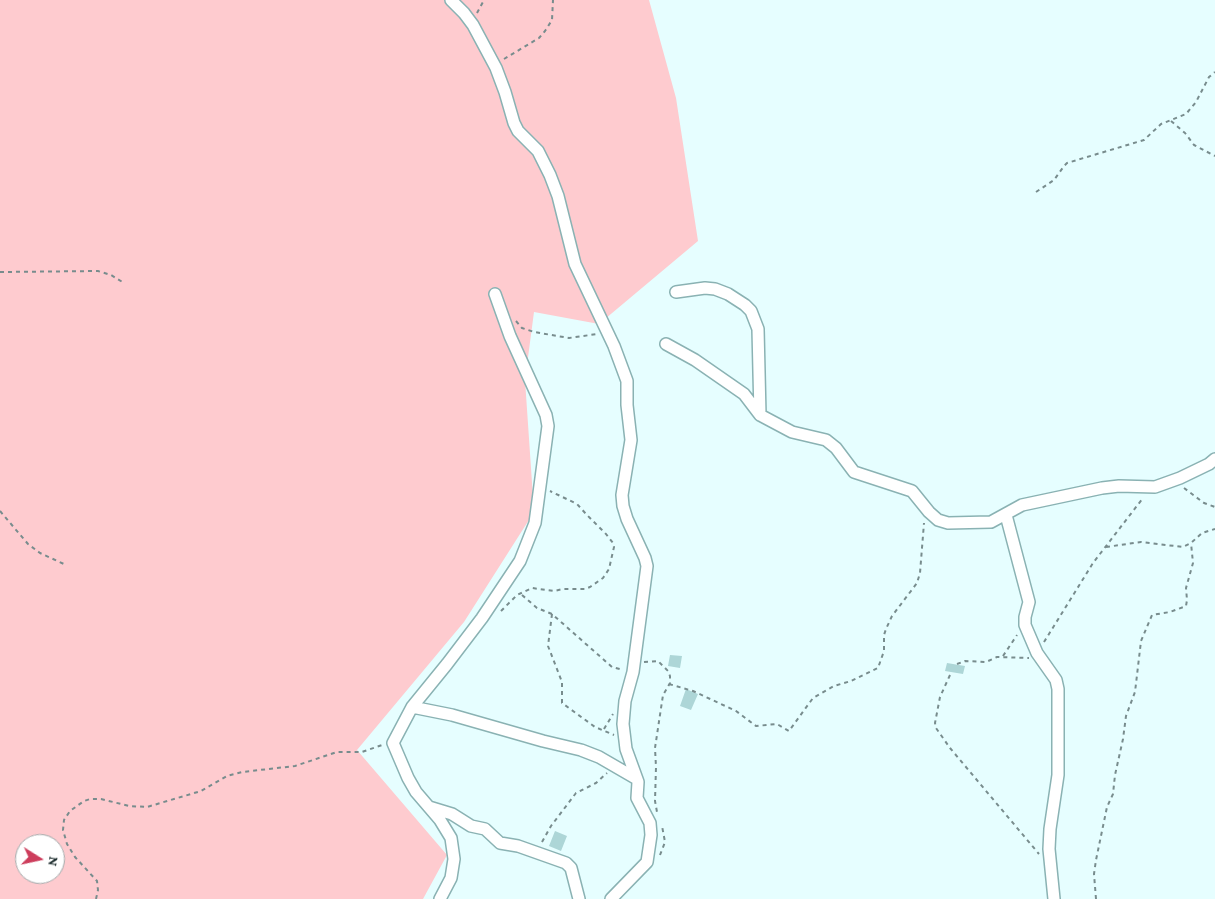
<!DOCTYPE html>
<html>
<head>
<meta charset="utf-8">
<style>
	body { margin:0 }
	#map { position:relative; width:1215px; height:899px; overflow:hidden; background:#e6feff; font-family:"Crimson Pro",serif }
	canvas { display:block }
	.north { position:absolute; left:15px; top:834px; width:50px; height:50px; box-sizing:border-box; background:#fff; border:1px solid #a4aaab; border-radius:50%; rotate:100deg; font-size:14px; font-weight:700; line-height:20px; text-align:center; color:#1b2b2c }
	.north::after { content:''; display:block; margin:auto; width:18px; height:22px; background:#cd3d5c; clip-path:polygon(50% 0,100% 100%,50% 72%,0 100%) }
</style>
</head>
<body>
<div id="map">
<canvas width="1215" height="899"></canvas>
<div class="north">N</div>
</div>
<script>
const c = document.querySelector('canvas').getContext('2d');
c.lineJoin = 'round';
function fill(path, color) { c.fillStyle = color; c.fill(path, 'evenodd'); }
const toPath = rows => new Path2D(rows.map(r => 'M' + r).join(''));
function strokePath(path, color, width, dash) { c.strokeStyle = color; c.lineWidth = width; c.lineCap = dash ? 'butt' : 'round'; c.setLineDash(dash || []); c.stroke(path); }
fill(toPath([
	[0,0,649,0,676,98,698,241,599,324,534,312,525,380,534,512,464,622,357,750,447,855,423,899,0,899],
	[25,844,55,844,55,874,25,874]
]), '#fecbcf');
fill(toPath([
	[670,655,682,656,680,668,668,666],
	[947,663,965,666,963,674,945,671],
	[686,689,698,694,691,710,680,706],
	[555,831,567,836,561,851,549,846]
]), '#add6d7');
const street = toPath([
	[451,0,464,13,473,25,496,68,505,92,514,123,518,131,538,151,550,175,558,196,575,264,614,346,627,381,627,405,631,440,622,495,623,506,627,519,645,558,647,566,633,672,625,701,623,724,626,749,638,782,637,798,650,823,651,835,647,862,611,899],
	[676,292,705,288,715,289,728,294,745,305,751,311,758,329,760,415],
	[666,344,695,360,744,394,760,415,792,432,826,440,836,448,854,472,912,491,929,512,938,520,948,523,991,522,1022,505,1102,488,1119,486,1155,487,1180,478,1209,464,1215,459],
	[1006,515,1029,602,1025,617,1025,625,1037,653,1056,680,1058,689,1058,775,1050,829,1049,849,1054,899],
	[412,707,452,715,543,741,581,750,599,757,637,779],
	[429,807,452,814,471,826,485,829,500,843,518,846,566,863,571,868,579,899],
	[440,899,451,878,454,859,451,838,440,820,416,792,408,778,393,743,412,707,447,664,482,618,520,561,535,523,548,426,546,415,510,336,495,294]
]);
strokePath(street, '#8ab2b3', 14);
strokePath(toPath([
	[477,13,484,0],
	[504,59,539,38,545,31,552,20,553,0],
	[1171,121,1185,133,1194,145,1215,156],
	[1036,192,1054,180,1064,166,1067,163,1144,140,1161,124,1186,114,1196,102,1209,77,1215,72],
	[0,272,98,271,111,275,124,283],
	[516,321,522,328,534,332,569,338,597,334],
	[1184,488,1204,503,1215,507],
	[0,511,28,544,40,553,64,564],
	[1106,547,1141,542,1183,547,1191,543,1202,533,1215,529],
	[522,595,537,608,552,614,612,667,623,670],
	[501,611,517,595,532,588,554,591,563,589,585,589,590,587,603,578,609,569,614,547,613,543,606,534,587,515,577,504,550,491],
	[552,614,548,646,562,682,562,703,595,727,614,735],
	[1044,642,1093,563,1143,498],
	[1003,656,1017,635],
	[644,662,658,661,668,671,670,676,670,683,663,695,655,748,656,767,655,801,657,812],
	[957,664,965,661,986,662,997,657,1029,658],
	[950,675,940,697,935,723,936,728,950,748,1039,854],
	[669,684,693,691,736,711,756,726,777,724,789,731,813,698,834,686,851,681,878,668,884,651,884,635,886,629,892,616,917,583,920,573,924,523],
	[604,729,613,714],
	[542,842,551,826,576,793,596,783,607,773],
	[660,855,665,842,662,826],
	[96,899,98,890,97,881,75,857,67,844,63,830,64,820,70,811,84,801,90,799,101,799,129,806,147,807,201,791,227,776,242,772,295,766,337,752,362,752,382,745],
	[1096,899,1094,874,1096,860,1107,807,1113,794,1115,775,1123,739,1126,716,1135,692,1141,641,1152,615,1170,612,1186,606,1187,600,1186,588,1193,563,1191,543]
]), '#788c8d', 2, [4, 4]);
strokePath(street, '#fff', 11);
</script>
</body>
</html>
